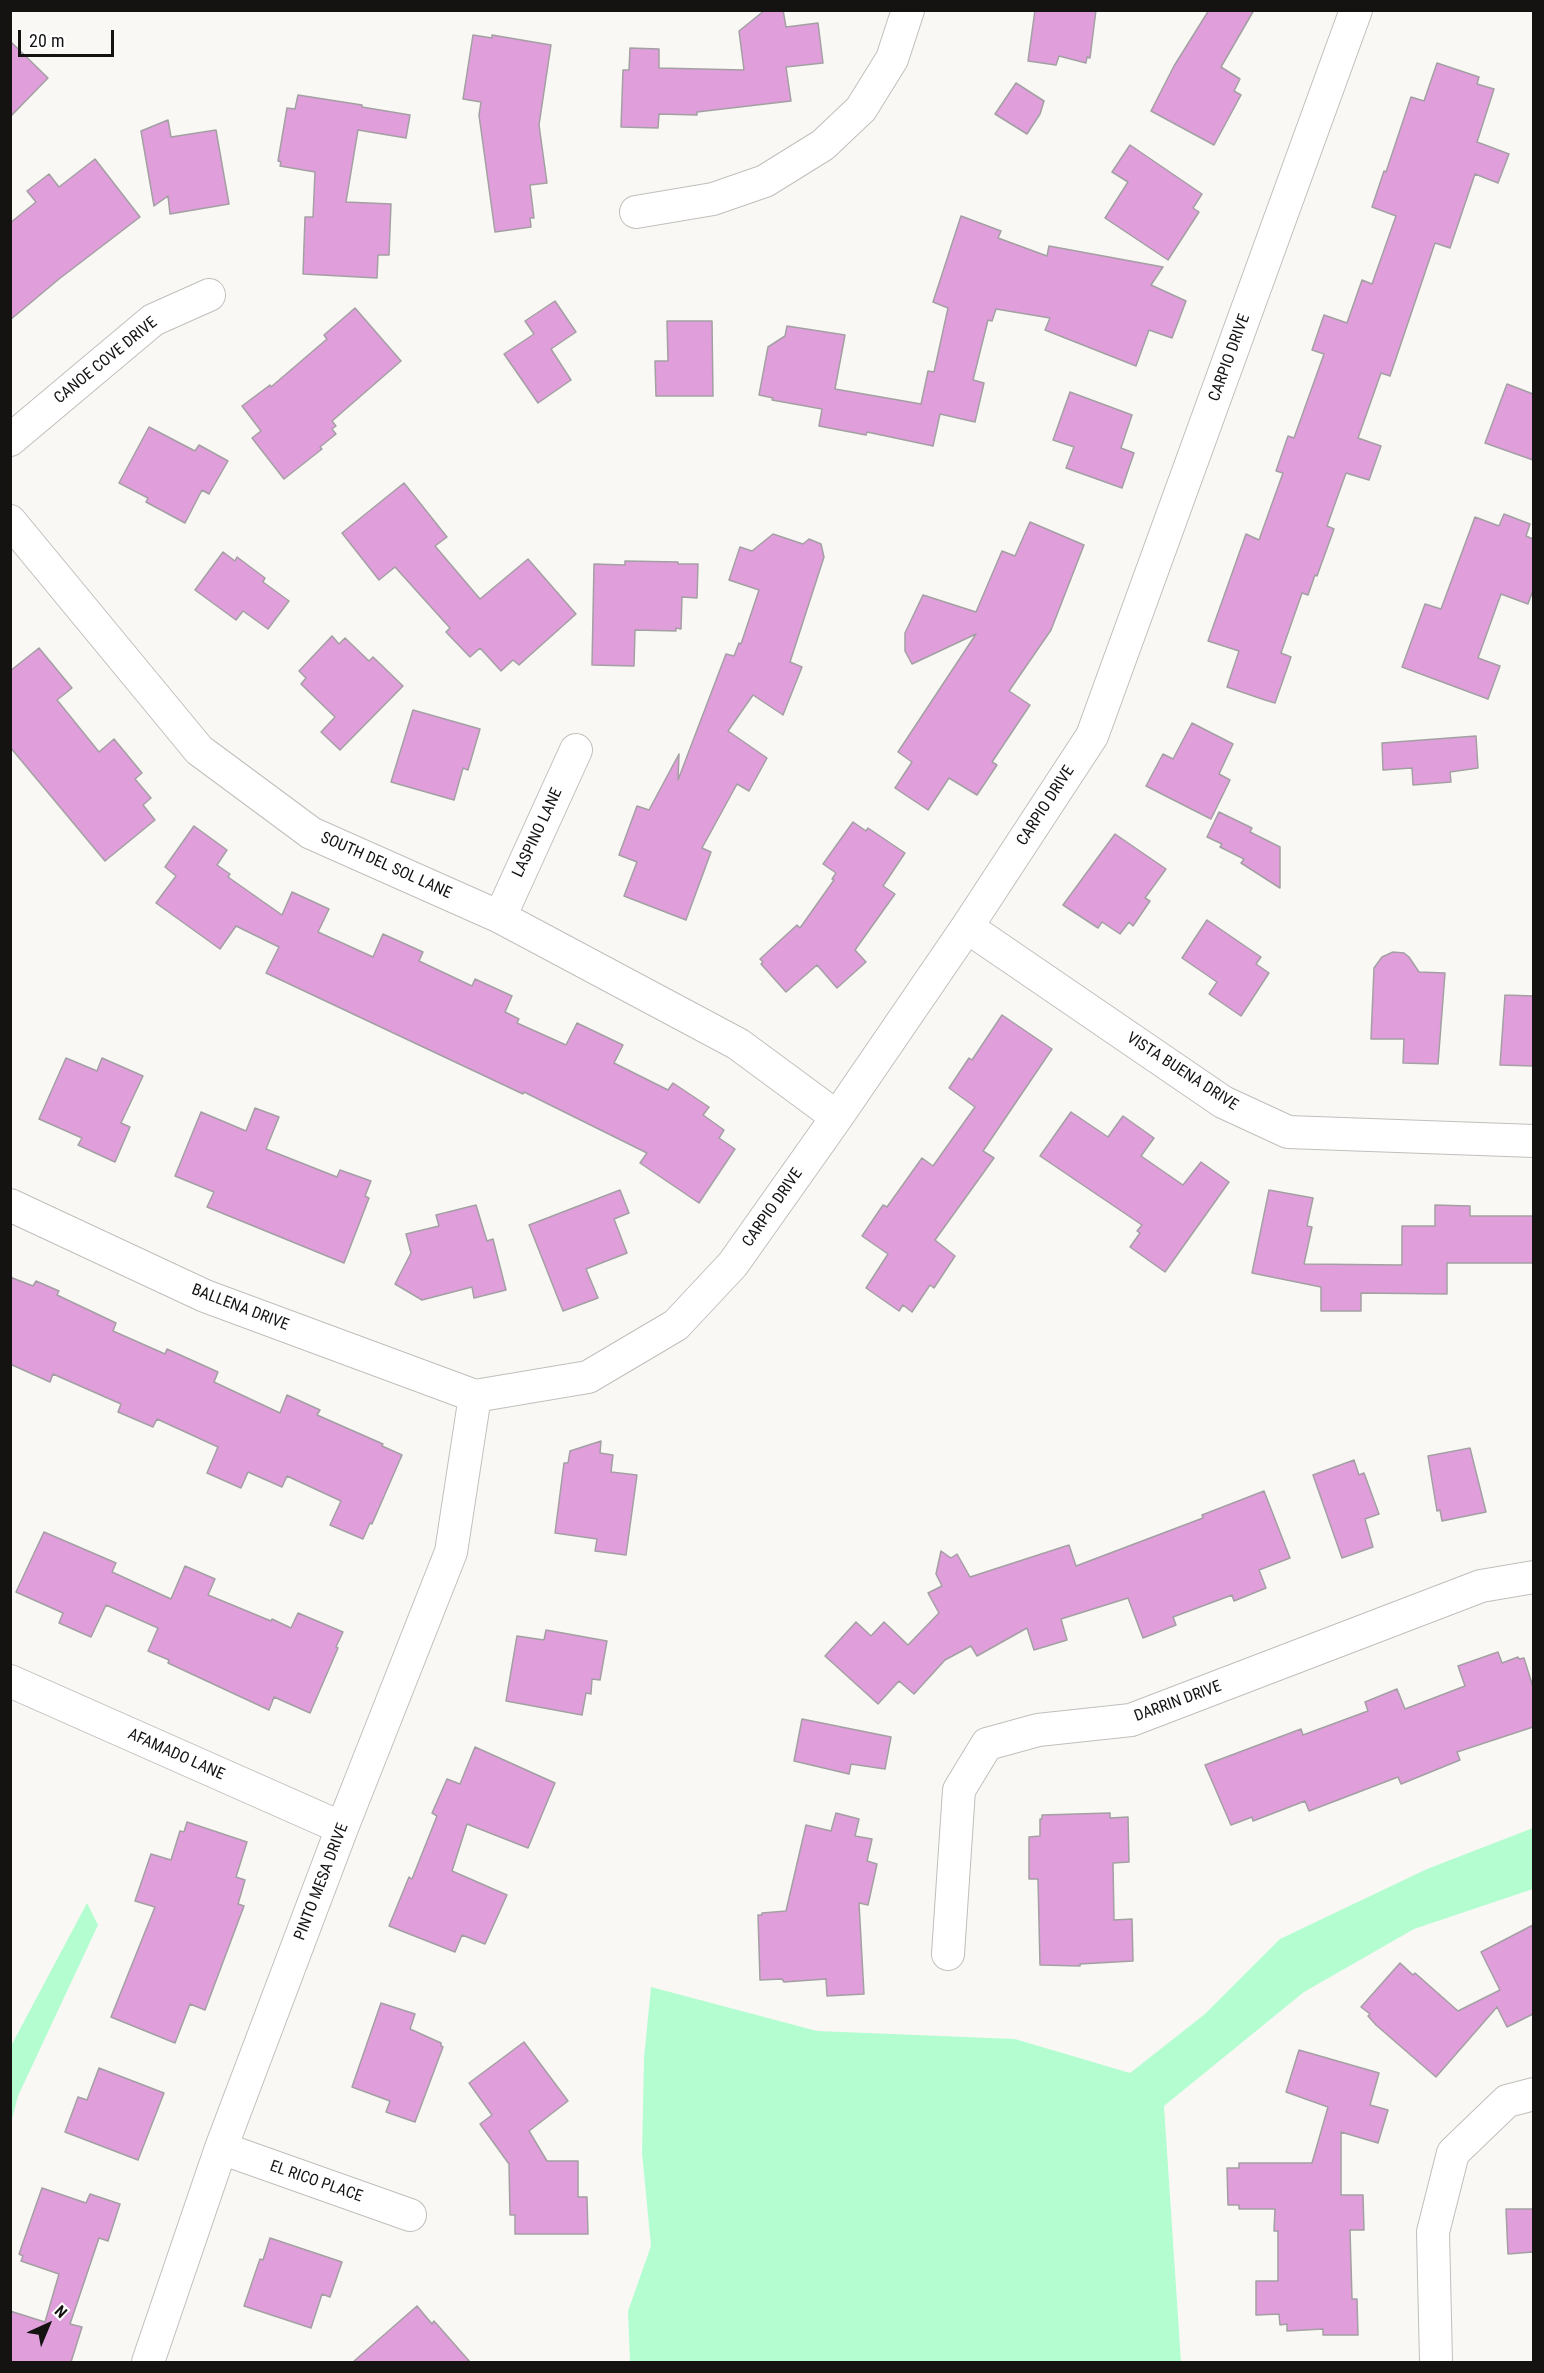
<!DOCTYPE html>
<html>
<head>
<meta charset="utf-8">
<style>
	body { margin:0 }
	#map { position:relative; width:1544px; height:2373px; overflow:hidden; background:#faf8f5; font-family:"Roboto Condensed",sans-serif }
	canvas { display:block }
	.frame { position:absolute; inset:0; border:12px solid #141312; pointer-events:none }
	.north { position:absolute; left:18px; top:2295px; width:60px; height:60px; -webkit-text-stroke:4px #fff; paint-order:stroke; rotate:44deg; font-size:16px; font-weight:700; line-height:24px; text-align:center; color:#141312 }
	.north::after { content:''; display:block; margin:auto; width:21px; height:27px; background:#141312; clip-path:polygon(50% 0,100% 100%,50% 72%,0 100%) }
	.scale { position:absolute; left:18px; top:30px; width:96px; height:27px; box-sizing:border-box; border:3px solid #141312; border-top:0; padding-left:8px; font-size:18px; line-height:21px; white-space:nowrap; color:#141312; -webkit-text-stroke:4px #fff; paint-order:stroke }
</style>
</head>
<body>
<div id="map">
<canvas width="1544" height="2373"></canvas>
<div class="frame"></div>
<div class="north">N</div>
<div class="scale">20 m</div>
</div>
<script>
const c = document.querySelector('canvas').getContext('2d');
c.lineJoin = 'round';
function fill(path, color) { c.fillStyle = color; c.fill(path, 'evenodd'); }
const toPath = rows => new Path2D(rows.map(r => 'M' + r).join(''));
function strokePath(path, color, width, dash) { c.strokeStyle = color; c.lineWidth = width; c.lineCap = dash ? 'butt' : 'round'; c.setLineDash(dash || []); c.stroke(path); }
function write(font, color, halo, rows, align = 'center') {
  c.font = font + ' "Roboto Condensed",sans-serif'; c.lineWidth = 4.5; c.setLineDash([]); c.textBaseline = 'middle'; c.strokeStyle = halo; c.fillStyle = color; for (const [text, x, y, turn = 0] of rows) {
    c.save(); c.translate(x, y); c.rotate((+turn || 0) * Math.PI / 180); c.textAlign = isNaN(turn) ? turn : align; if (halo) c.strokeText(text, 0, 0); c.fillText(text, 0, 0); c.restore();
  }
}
fill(toPath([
	[1533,1828,1533,1889,1414,1929,1304,1992,1164,2106,1181,2362,630,2362,628,2311,651,2246,642,2153,644,2058,651,1987,817,2031,1015,2039,1130,2073,1205,2014,1280,1939,1427,1869],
	[87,1903,98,1925,18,2096,11,2123,11,2046]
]), '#b3fdd1');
const building = toPath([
	[765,10,783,10,786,27,818,23,823,63,786,67,791,101,697,112,697,115,659,114,658,128,621,127,623,70,629,70,630,48,659,49,659,68,744,70,739,31,765,10],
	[1035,10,1096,10,1090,58,1087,57,1086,63,1059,56,1056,65,1028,61,1035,10],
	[1209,10,1254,10,1221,67,1240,79,1234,91,1241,95,1214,145,1151,111,1174,66,1209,10],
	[473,35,492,38,492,35,551,45,539,125,547,183,530,185,534,218,530,218,531,227,495,232,479,115,481,102,463,99,473,35],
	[10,41,48,78,10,117,10,41],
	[1437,63,1479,77,1477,84,1494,89,1477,142,1509,154,1498,183,1475,174,1450,248,1435,243,1390,376,1381,373,1358,438,1381,446,1369,480,1346,473,1327,526,1334,529,1317,576,1315,575,1308,595,1302,593,1281,653,1291,657,1275,703,1265,700,1227,687,1239,651,1208,641,1246,534,1259,540,1283,473,1276,471,1288,436,1294,438,1324,354,1312,350,1324,315,1347,323,1362,280,1372,284,1396,216,1372,207,1384,171,1386,172,1411,97,1424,101,1437,63],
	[1016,83,1044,101,1040,114,1027,134,995,114,1016,83],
	[298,95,362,105,362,107,410,115,406,138,358,130,346,202,391,204,389,255,378,255,377,278,303,274,305,217,313,217,315,172,280,166,281,162,278,161,287,108,295,109,298,95],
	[168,120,171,137,216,130,229,204,170,214,168,196,154,206,141,131,168,120],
	[1130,145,1202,194,1193,208,1199,212,1168,260,1105,218,1128,182,1112,172,1130,145],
	[95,159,140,217,59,279,10,320,10,223,36,202,27,191,49,174,59,187,95,159],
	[961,216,1001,231,998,238,1047,256,1049,246,1163,267,1151,285,1186,301,1172,338,1149,330,1136,366,1045,330,1050,318,996,309,992,321,988,320,973,380,984,383,975,422,940,414,933,446,867,432,866,435,819,426,822,409,772,400,773,398,759,395,768,347,785,336,787,326,845,335,835,389,921,404,928,371,934,372,948,308,933,302,961,216],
	[555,301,576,332,551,349,571,380,538,403,504,354,534,334,525,321,555,301],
	[355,308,401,361,332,421,336,426,332,429,336,434,320,447,322,449,284,479,252,438,261,431,242,406,270,385,271,387,327,339,324,335,355,308],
	[667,321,712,321,713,396,656,396,655,361,668,361,667,321],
	[1507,384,1533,394,1533,460,1485,443,1507,384],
	[1070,392,1132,415,1121,448,1134,453,1122,488,1066,468,1074,447,1053,440,1070,392],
	[149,427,195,451,199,445,228,461,209,494,202,490,185,523,146,502,148,498,119,483,149,427],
	[404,483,447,537,435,546,480,599,528,559,576,614,519,665,513,660,501,671,480,648,470,657,446,632,450,628,395,567,379,580,342,533,404,483],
	[1504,514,1530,524,1526,536,1533,539,1533,590,1528,604,1501,594,1478,658,1500,666,1488,699,1402,667,1425,604,1441,609,1475,517,1499,526,1504,514],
	[1030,522,1084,545,1051,630,1009,691,1030,705,992,762,997,765,977,795,949,778,928,810,895,788,912,762,898,752,976,634,912,664,905,651,905,633,923,595,976,612,1002,551,1015,556,1030,522],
	[773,534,803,544,809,539,821,544,824,557,790,662,802,667,783,715,753,695,728,731,767,758,749,791,737,784,702,848,711,852,686,920,624,896,637,862,619,855,637,806,649,810,679,754,678,780,726,654,734,656,739,643,741,644,759,590,729,580,740,547,752,551,773,534],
	[223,552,235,561,237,557,265,578,263,582,289,601,268,629,243,611,236,620,195,590,223,552],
	[625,561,678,562,678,564,698,564,697,598,682,597,681,629,676,628,676,631,635,630,634,666,592,665,594,564,625,565,625,561],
	[332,636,339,644,345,638,369,661,373,657,403,686,340,750,321,732,335,717,301,684,306,678,299,671,332,636],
	[39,648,72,688,57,700,99,752,114,739,142,773,135,779,151,798,143,805,155,820,105,861,10,747,10,671,39,648],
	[413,710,480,729,468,770,463,768,454,800,391,782,413,710],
	[1192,723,1233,744,1219,774,1230,780,1211,819,1146,786,1163,754,1173,759,1192,723],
	[1476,736,1478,768,1450,772,1451,782,1413,785,1412,768,1383,770,1382,743,1476,736],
	[1219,812,1252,828,1250,832,1280,847,1280,888,1241,863,1244,859,1220,847,1222,844,1207,837,1219,812],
	[853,822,866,831,868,828,905,853,883,886,895,894,855,950,866,962,837,988,817,965,786,992,761,964,763,962,760,959,797,925,800,928,834,880,832,879,836,873,823,864,853,822],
	[194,826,227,850,217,865,230,874,228,877,282,915,292,892,329,909,318,932,373,957,383,934,423,952,419,961,472,986,475,979,512,996,505,1012,519,1019,517,1023,566,1045,577,1023,623,1045,614,1063,668,1090,673,1083,709,1107,703,1115,724,1130,719,1138,735,1149,699,1203,640,1163,647,1153,524,1092,523,1094,266,973,279,947,236,926,220,949,156,903,176,876,165,867,194,826],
	[1115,834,1166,869,1145,898,1150,901,1133,926,1129,922,1120,934,1102,922,1098,928,1063,905,1115,834],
	[1207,920,1261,957,1256,964,1269,973,1241,1016,1209,994,1217,982,1182,958,1207,920],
	[1393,952,1404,953,1409,957,1419,972,1445,973,1438,1064,1403,1063,1404,1039,1371,1039,1374,968,1382,957,1393,952],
	[1505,995,1533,996,1533,1066,1500,1065,1505,995],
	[1002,1015,1052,1049,983,1151,994,1158,935,1240,955,1256,934,1288,930,1285,912,1312,903,1305,899,1311,866,1288,888,1254,862,1236,883,1205,887,1207,922,1158,933,1166,975,1107,949,1088,969,1058,972,1060,1002,1015],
	[66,1058,97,1071,102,1058,143,1076,121,1123,130,1127,115,1162,78,1145,82,1138,39,1119,66,1058],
	[255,1108,279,1117,266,1149,337,1177,340,1170,371,1181,365,1196,369,1198,344,1263,207,1207,214,1192,175,1176,201,1112,246,1131,255,1108],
	[1071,1112,1108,1137,1123,1116,1154,1138,1141,1156,1183,1185,1201,1162,1229,1182,1165,1272,1130,1247,1140,1233,1137,1231,1142,1225,1040,1156,1071,1112],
	[620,1190,629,1213,614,1219,627,1253,586,1269,598,1298,563,1311,529,1225,620,1190],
	[1269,1190,1313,1198,1307,1226,1312,1227,1304,1264,1402,1265,1402,1226,1435,1226,1435,1205,1470,1206,1470,1216,1533,1216,1533,1263,1447,1263,1447,1294,1361,1293,1361,1311,1321,1311,1321,1287,1252,1273,1269,1190],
	[476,1205,487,1241,493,1239,506,1290,474,1298,472,1287,422,1300,395,1284,411,1253,406,1234,439,1226,436,1215,476,1205],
	[10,1277,33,1286,36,1281,59,1291,57,1295,116,1323,113,1331,165,1354,167,1349,218,1372,214,1382,280,1413,287,1395,320,1410,317,1415,383,1444,382,1446,402,1455,372,1524,370,1523,363,1539,330,1525,341,1501,287,1476,282,1487,248,1472,241,1488,207,1473,218,1447,157,1419,153,1427,118,1412,121,1404,53,1374,50,1382,10,1364,10,1277],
	[601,1441,600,1453,613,1455,611,1472,637,1475,626,1555,595,1551,597,1539,555,1533,564,1463,568,1463,570,1451,601,1441],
	[1470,1448,1486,1512,1442,1521,1440,1510,1437,1511,1428,1456,1470,1448],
	[1354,1460,1359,1475,1364,1473,1379,1514,1365,1519,1373,1547,1342,1558,1313,1475,1354,1460],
	[1264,1491,1290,1558,1259,1570,1266,1588,1234,1601,1232,1595,1173,1617,1176,1625,1143,1638,1128,1598,1061,1619,1067,1640,1034,1650,1027,1628,977,1656,971,1646,945,1660,914,1694,899,1681,878,1704,825,1656,856,1622,871,1636,884,1622,908,1645,939,1613,928,1593,942,1586,936,1574,941,1551,951,1558,957,1554,970,1577,1069,1545,1076,1566,1203,1518,1202,1515,1264,1491],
	[44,1532,116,1563,112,1572,171,1599,185,1566,215,1579,208,1595,271,1621,272,1619,291,1628,298,1613,343,1632,336,1647,338,1648,310,1713,274,1697,269,1710,168,1663,169,1660,148,1651,158,1628,106,1605,91,1637,59,1623,63,1613,16,1592,44,1532],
	[546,1630,607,1641,600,1680,592,1679,591,1694,586,1693,582,1715,506,1701,517,1636,544,1640,546,1630],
	[1498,1652,1502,1663,1518,1657,1519,1659,1524,1658,1533,1687,1533,1727,1457,1752,1460,1760,1401,1784,1398,1777,1309,1811,1305,1801,1253,1821,1252,1817,1231,1825,1205,1765,1301,1729,1303,1735,1368,1711,1365,1702,1397,1689,1405,1709,1465,1686,1458,1666,1498,1652],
	[802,1719,891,1737,885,1769,851,1764,849,1774,794,1761,802,1719],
	[475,1747,555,1783,528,1848,467,1824,452,1871,507,1895,485,1944,462,1935,455,1952,389,1926,409,1877,412,1879,437,1816,432,1813,447,1779,460,1784,475,1747],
	[836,1813,859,1819,855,1836,872,1839,867,1861,877,1864,868,1905,859,1903,864,1994,827,1996,826,1979,784,1982,782,1979,760,1980,758,1915,762,1915,762,1913,786,1911,806,1825,831,1831,836,1813],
	[1110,1813,1110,1818,1128,1817,1129,1862,1113,1863,1114,1920,1132,1919,1133,1961,1080,1964,1080,1966,1040,1965,1038,1879,1029,1879,1029,1837,1040,1836,1040,1819,1042,1819,1042,1815,1110,1813],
	[187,1822,247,1842,236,1877,245,1880,238,1904,244,1906,205,2010,190,2004,175,2043,111,2017,155,1907,135,1901,151,1854,171,1860,180,1831,184,1832,187,1822],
	[1533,1925,1533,2014,1507,2027,1497,2007,1436,2077,1376,2025,1368,2016,1370,2014,1361,2007,1400,1963,1413,1975,1415,1973,1458,2011,1500,1990,1481,1952,1533,1925],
	[381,2003,415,2014,410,2029,441,2043,441,2046,443,2047,415,2122,386,2112,390,2101,352,2087,381,2003],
	[524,2042,568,2101,529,2131,547,2161,578,2161,578,2197,587,2197,588,2234,515,2234,515,2215,510,2215,509,2164,480,2124,492,2115,469,2083,524,2042],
	[1299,2050,1379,2073,1370,2105,1388,2110,1378,2143,1341,2132,1341,2195,1363,2195,1364,2230,1350,2230,1352,2299,1357,2299,1358,2335,1323,2335,1323,2329,1287,2331,1287,2324,1280,2325,1279,2314,1256,2315,1256,2281,1278,2281,1278,2231,1274,2231,1275,2209,1239,2209,1239,2205,1228,2205,1227,2168,1239,2168,1239,2163,1312,2163,1328,2107,1286,2092,1299,2050],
	[99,2068,164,2093,138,2160,65,2132,78,2097,87,2100,99,2068],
	[42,2188,86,2203,90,2194,120,2204,108,2241,99,2238,70,2324,82,2327,71,2362,10,2362,10,2311,45,2322,59,2274,21,2261,23,2256,19,2254,42,2188],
	[1506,2209,1533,2209,1533,2252,1508,2254,1506,2209],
	[270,2238,342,2262,330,2297,322,2294,311,2328,244,2306,260,2259,263,2260,270,2238],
	[417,2306,432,2324,434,2321,470,2362,353,2362,417,2306]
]);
fill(building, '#e09edb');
strokePath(building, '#a3a0a3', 1.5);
const street = toPath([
	[636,212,713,199,765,181,823,145,861,109,892,59,908,10],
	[10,440,153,320,209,295],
	[10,521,199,750,311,833,500,917,738,1044,837,1117],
	[500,917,576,750],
	[967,927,1223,1102,1288,1132,1534,1141],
	[10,1205,205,1296,475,1396,588,1377,676,1325,733,1264,837,1117,967,927,1092,736,1356,10],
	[10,1681,342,1828],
	[948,1954,959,1790,987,1744,1038,1730,1131,1720,1481,1586,1534,1577],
	[221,2148,410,2215],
	[148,2362,221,2148,342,1828,451,1552,475,1396],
	[1436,2362,1433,2232,1453,2153,1507,2101,1534,2094]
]);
strokePath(street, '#c1bfbc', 34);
strokePath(street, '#fff', 32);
write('16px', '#141312', '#fff', [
	["CARPIO DRIVE",1230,358,-70],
	["CANOE COVE DRIVE",106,361,-39],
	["CARPIO DRIVE",1046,806,-57],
	["LASPINO LANE",538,833,-65],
	["SOUTH DEL SOL LANE",386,866,24],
	["VISTA BUENA DRIVE",1182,1072,33],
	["CARPIO DRIVE",773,1208,-55],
	["BALLENA DRIVE",240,1308,21],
	["DARRIN DRIVE",1178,1702,-20],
	["AFAMADO LANE",176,1755,24],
	["PINTO MESA DRIVE",322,1882,-69],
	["EL RICO PLACE",316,2182,19]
]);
</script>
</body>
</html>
